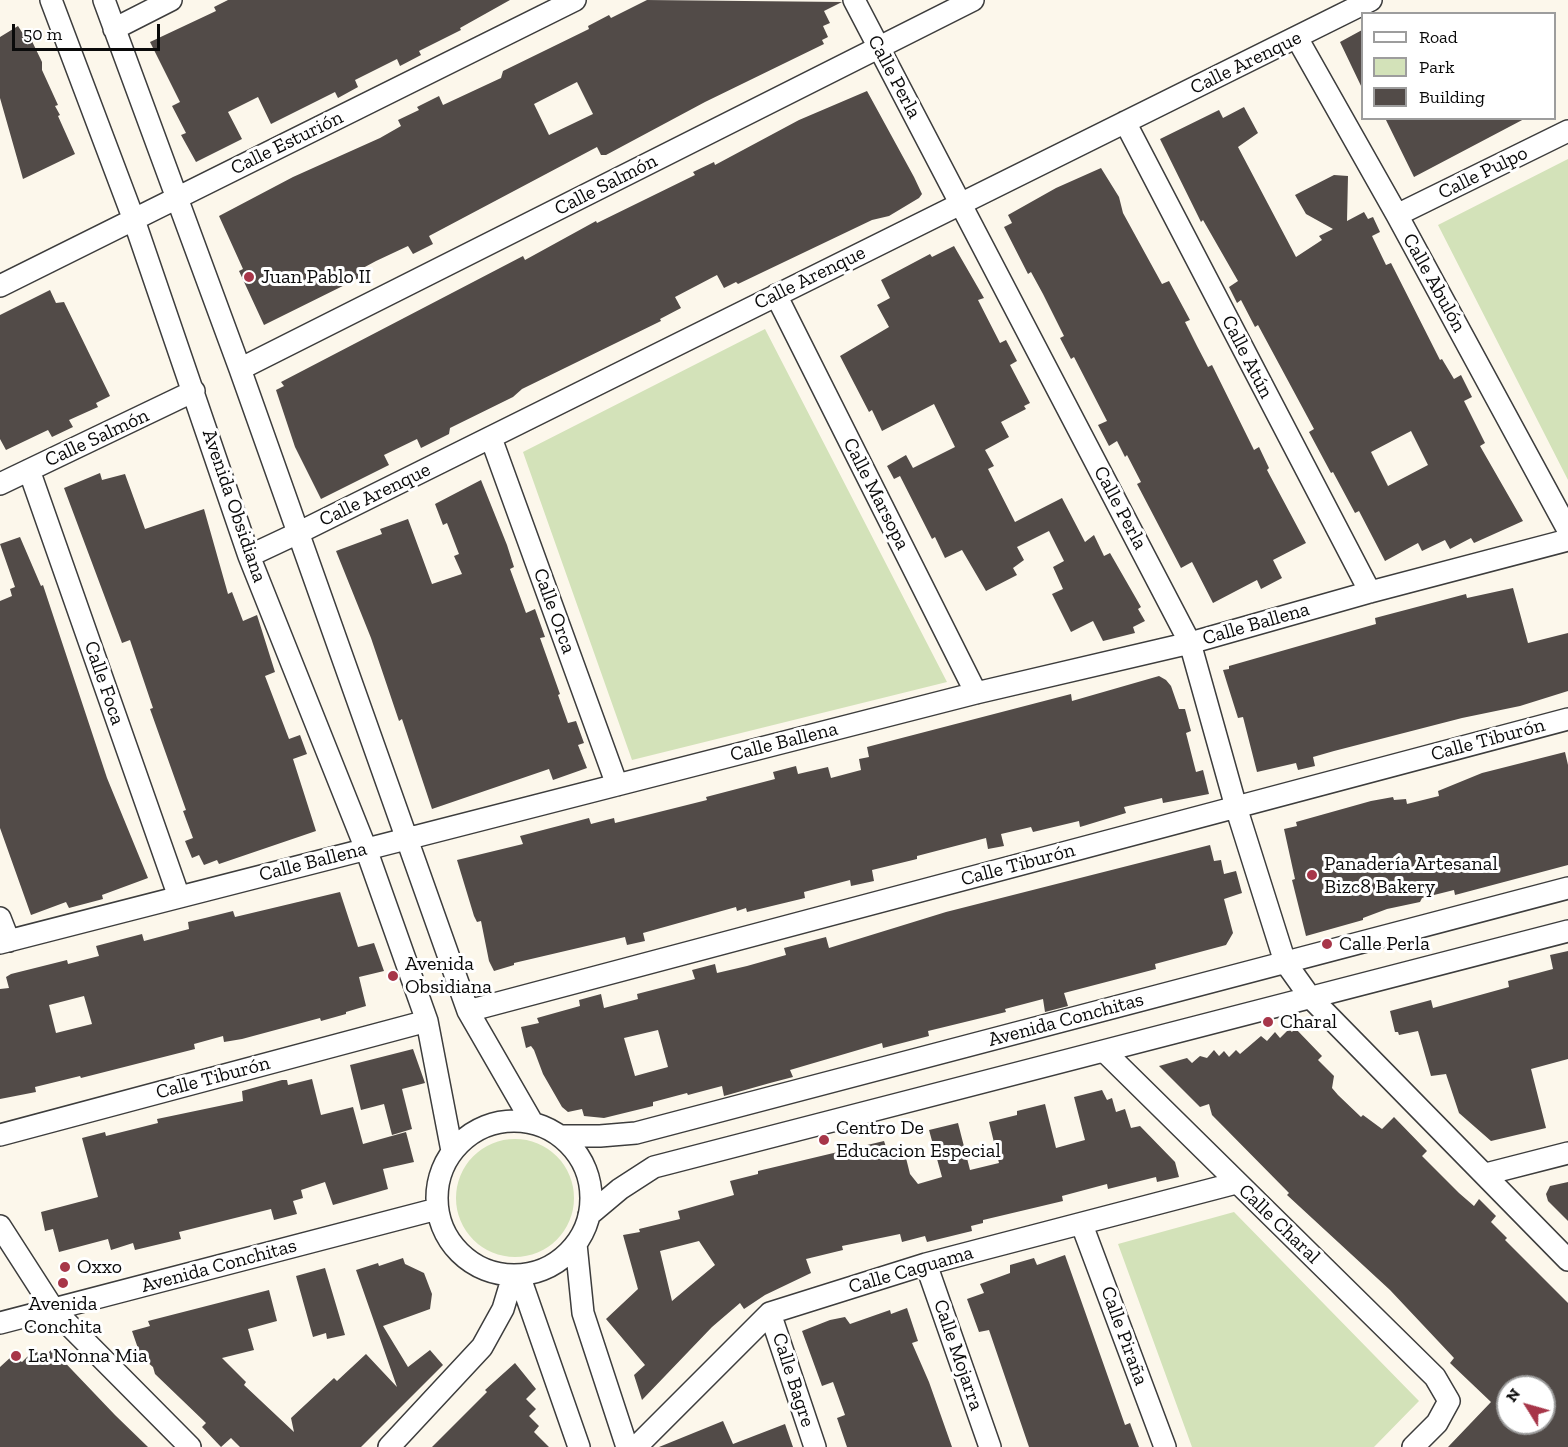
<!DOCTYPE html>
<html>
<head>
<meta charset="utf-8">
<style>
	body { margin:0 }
	#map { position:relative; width:1568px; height:1447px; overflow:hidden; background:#fcf7eb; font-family:"Zilla Slab",serif }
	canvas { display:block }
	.legend { position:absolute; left:1361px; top:12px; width:195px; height:108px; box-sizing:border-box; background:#fff; border:2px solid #9d9d9d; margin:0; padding:8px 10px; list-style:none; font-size:18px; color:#0a0a0a }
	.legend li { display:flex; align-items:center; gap:12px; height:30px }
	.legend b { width:30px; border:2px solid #9d9d9d }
	.north { position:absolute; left:1496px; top:1375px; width:60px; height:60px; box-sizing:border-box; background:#fff; border:2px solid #9d9d9d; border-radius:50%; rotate:307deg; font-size:16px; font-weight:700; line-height:24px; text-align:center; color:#0a0a0a }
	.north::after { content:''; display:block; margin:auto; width:21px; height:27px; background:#a73649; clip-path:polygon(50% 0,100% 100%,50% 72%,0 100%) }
	.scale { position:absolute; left:12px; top:24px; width:148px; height:27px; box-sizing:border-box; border:3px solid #0a0a0a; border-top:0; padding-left:8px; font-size:18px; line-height:21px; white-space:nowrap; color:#0a0a0a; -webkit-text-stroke:4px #fff; paint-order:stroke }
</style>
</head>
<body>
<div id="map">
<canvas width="1568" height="1447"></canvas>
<ul class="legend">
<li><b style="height:8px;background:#fff"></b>Road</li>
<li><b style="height:16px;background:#d3e2b9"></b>Park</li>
<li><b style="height:16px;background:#524b48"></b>Building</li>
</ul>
<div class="north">N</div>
<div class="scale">50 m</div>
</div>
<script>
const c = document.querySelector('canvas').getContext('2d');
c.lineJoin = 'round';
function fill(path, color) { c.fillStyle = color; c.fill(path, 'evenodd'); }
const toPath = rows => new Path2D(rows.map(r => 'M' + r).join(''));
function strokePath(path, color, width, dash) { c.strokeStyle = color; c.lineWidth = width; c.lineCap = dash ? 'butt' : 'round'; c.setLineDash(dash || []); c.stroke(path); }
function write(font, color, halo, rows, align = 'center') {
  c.font = font + ' "Zilla Slab",serif'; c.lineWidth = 6; c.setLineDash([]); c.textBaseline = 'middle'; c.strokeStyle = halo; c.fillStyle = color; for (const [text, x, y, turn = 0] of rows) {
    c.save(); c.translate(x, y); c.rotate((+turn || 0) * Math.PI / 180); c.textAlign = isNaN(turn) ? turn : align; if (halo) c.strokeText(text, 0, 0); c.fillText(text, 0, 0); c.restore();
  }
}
fill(toPath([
	[1568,159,1568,480,1438,225],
	[765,329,947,682,632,760,523,452],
	'456 1198a59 59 0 1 1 118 0a59 59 0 1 1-118 0Z',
	[1234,1212,1419,1401,1374,1447,1192,1447,1118,1244]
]), '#d3e2b9');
fill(toPath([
	[228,0,510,0,460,28,461,30,419,51,421,55,400,66,397,59,355,80,358,87,338,98,335,92,271,124,258,97,228,112,242,139,196,162,181,135,186,133,172,106,180,102,150,42,216,11,214,7],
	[647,0,842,2,824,11,830,23,823,26,828,37,822,40,824,44,705,102,606,155,601,155,597,147,429,236,433,244,413,254,408,246,376,261,363,268,367,274,264,325,239,271,243,269,219,216,293,177,380,138,401,126,398,120,419,110,417,107,439,96,443,105,501,78,503,71,589,29,588,26,609,15,611,18],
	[577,82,593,114,549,135,534,104],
	[18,26,25,37,29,35,42,62,42,70,58,105,55,106,60,115,58,116,75,154,23,179,0,98,0,37],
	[1362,30,1362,88,1340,42],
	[867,91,914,177,922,194,919,198,889,216,872,220,738,284,736,282,724,288,717,275,675,297,681,308,660,319,661,321,522,389,513,397,450,428,449,434,421,448,417,439,384,455,389,465,321,499,295,447,276,390,284,386,281,382,523,256,525,260,596,221,597,223,695,175,693,172,714,162,715,165,799,120],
	[1244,107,1258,133,1238,147,1296,257,1322,240,1319,236,1333,229,1306,214,1295,195,1334,175,1348,176,1347,221,1364,212,1368,219,1373,217,1380,232,1372,236,1386,265,1391,263,1440,360,1442,359,1454,379,1461,375,1472,397,1464,401,1485,443,1480,446,1523,521,1474,543,1471,538,1450,549,1445,540,1422,551,1418,543,1385,561,1359,511,1355,513,1333,472,1331,473,1309,432,1314,429,1258,325,1255,327,1241,300,1237,303,1229,287,1238,281,1203,220,1201,222,1160,139,1219,110,1223,118],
	[1411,431,1428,465,1388,486,1371,452],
	[1385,118,1526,118,1414,177],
	[1101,168,1119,197,1123,213,1162,284,1169,281,1190,320,1185,322,1197,346,1208,367,1212,365,1254,450,1259,447,1269,468,1267,470,1306,543,1273,560,1282,578,1261,589,1257,580,1213,603,1192,562,1181,568,1137,484,1141,482,1127,455,1125,457,1117,441,1109,446,1098,425,1107,421,1074,357,1071,359,1060,338,1064,336,1043,294,1031,272,1028,274,1004,227,1012,223,1008,215,1056,188],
	[954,246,984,298,978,300,1000,343,1006,340,1017,361,1010,365,1030,403,1024,406,1026,409,1001,422,1009,437,985,450,994,466,988,469,1015,522,1062,498,1085,542,1094,535,1104,556,1110,553,1141,607,1138,609,1145,621,1133,627,1135,633,1103,641,1093,621,1071,632,1052,594,1063,589,1053,567,1064,561,1049,531,1017,547,1024,560,1013,568,1017,575,986,591,962,550,945,558,935,537,932,539,900,476,894,479,887,466,906,455,913,468,955,447,934,404,882,431,872,410,869,412,840,356,889,327,877,305,890,298,881,280,930,254,932,257],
	[50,290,56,303,64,302,110,396,96,403,98,407,69,420,73,427,52,437,48,430,6,450,0,439,0,315],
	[100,473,102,480,125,474,145,529,204,509,228,594,232,592,243,621,257,615,275,672,265,676,289,739,300,735,307,754,293,759,316,831,219,864,217,860,204,865,199,855,192,858,185,841,193,838,183,811,186,810,150,709,153,708,130,640,122,643,64,488],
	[481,480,507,545,514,567,510,569,526,613,535,609,545,637,540,638,560,694,558,695,568,723,576,721,584,743,578,745,587,768,553,780,549,769,432,809,402,719,399,721,371,638,336,551,382,534,380,529,408,519,432,584,462,574,454,556,459,554,447,523,443,525,435,504],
	[20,537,41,586,43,585,107,778,148,878,102,895,103,899,69,908,66,902,31,915,0,828,0,601,12,596,10,589,15,587,0,544],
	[1513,588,1528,643,1568,633,1568,691,1520,706,1462,718,1334,751,1313,757,1315,766,1298,770,1296,763,1257,772,1243,717,1238,718,1227,683,1223,670,1229,669,1229,666,1376,624,1375,618,1466,594,1467,598],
	[1159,676,1166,680,1171,686,1179,709,1185,709,1191,731,1186,733,1196,772,1203,770,1209,794,1163,803,1162,798,1124,807,1126,813,1080,827,1079,821,1033,832,1031,827,1001,834,1004,846,988,849,986,838,917,856,917,859,872,870,874,881,851,886,850,880,804,892,805,898,747,912,746,908,737,911,736,907,643,933,645,941,627,945,625,937,514,963,514,965,494,971,489,961,481,921,477,922,474,916,457,860,523,844,520,836,589,818,591,824,614,818,615,823,707,800,706,797,775,779,773,772,796,766,798,774,828,767,831,778,861,770,859,759,869,757,867,747,1071,694,1072,701],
	[1565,752,1568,765,1568,865,1455,895,1454,890,1422,898,1420,902,1387,909,1363,918,1363,920,1306,936,1292,880,1295,879,1284,829,1297,826,1296,822,1371,801,1393,797,1394,800,1406,799,1407,804,1439,796,1438,791,1482,773],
	[1210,845,1214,861,1221,860,1224,874,1236,871,1242,893,1224,899,1233,933,1226,945,1155,964,1156,969,1064,993,1068,1006,1045,1012,1043,999,1005,1009,1006,1012,928,1031,929,1036,883,1048,882,1043,790,1070,793,1077,770,1083,724,1096,722,1086,688,1095,687,1093,653,1102,653,1106,604,1118,584,1116,582,1109,568,1112,562,1107,543,1074,534,1050,531,1046,526,1048,521,1027,539,1023,537,1018,580,1006,579,1000,601,994,604,1008,638,999,637,994,695,979,692,970,715,964,717,973,747,966,786,955,784,948,826,937,829,948,946,912],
	[658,1030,668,1067,635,1076,624,1038],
	[340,892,358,947,374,943,384,971,359,977,366,1006,346,1012,346,1014,321,1021,320,1018,242,1039,224,1042,223,1036,194,1044,195,1049,81,1078,80,1076,35,1087,36,1092,0,1099,0,989,9,988,6,977,11,974,67,960,68,964,99,956,96,946,142,934,144,941,189,929,188,922,205,918,233,911,235,917],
	[84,996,92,1024,56,1033,49,1005],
	[1568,951,1568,1059,1531,1069,1546,1128,1491,1141,1459,1113,1446,1074,1431,1076,1418,1031,1399,1035,1398,1032,1395,1032,1390,1011,1431,1000,1433,1008,1509,987,1508,981,1553,969,1550,955],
	[1295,1028,1322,1056,1318,1060,1334,1076,1332,1088,1338,1095,1361,1117,1363,1115,1382,1129,1394,1117,1427,1151,1422,1156,1459,1193,1474,1206,1479,1199,1496,1216,1491,1222,1507,1238,1505,1240,1568,1303,1568,1447,1448,1447,1491,1402,1450,1363,1454,1358,1390,1290,1287,1195,1289,1193,1212,1115,1209,1104,1200,1107,1159,1066,1187,1058,1192,1063,1200,1056,1207,1058,1214,1050,1219,1056,1224,1051,1229,1057,1236,1050,1240,1054,1261,1036,1267,1041,1275,1032,1280,1038,1289,1029,1292,1032],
	[1508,1387,1544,1387,1544,1423,1508,1423],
	[413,1049,425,1083,402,1089,412,1129,392,1135,384,1104,361,1110,350,1065],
	[312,1079,321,1115,353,1107,363,1144,406,1132,414,1162,383,1169,388,1189,333,1205,325,1182,301,1190,303,1198,293,1201,297,1214,274,1220,271,1209,179,1232,181,1239,135,1250,133,1243,111,1250,108,1239,59,1252,53,1229,45,1231,41,1212,98,1197,82,1138,105,1132,106,1136,158,1123,157,1119,243,1101,242,1091,282,1080,287,1080,288,1085],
	[1102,1090,1107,1100,1112,1098,1116,1112,1125,1109,1131,1128,1140,1126,1175,1162,1179,1177,1157,1182,1156,1177,1108,1189,1107,1184,1062,1196,1063,1201,983,1220,983,1223,971,1226,972,1231,927,1242,925,1236,902,1242,900,1234,842,1246,843,1250,806,1259,811,1273,765,1295,744,1309,740,1303,712,1327,642,1400,634,1375,645,1365,606,1319,638,1289,623,1235,640,1232,639,1229,680,1219,678,1211,734,1195,730,1181,758,1174,758,1171,884,1141,887,1150,903,1146,910,1174,918,1184,942,1177,929,1130,958,1123,970,1170,999,1163,989,1122,1017,1115,1017,1111,1045,1104,1056,1148,1085,1140,1074,1097],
	[699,1241,715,1265,672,1301,660,1251],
	[1568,1182,1568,1221,1548,1201,1546,1194,1550,1186],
	[1065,1255,1125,1425,1130,1423,1139,1447,1029,1447,989,1330,979,1332,967,1299,984,1293,980,1284,1010,1273,1010,1265,1034,1258,1037,1265],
	[403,1258,405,1264,424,1273,432,1294,430,1309,383,1326,408,1367,430,1350,443,1365,361,1447,240,1447,231,1438,221,1447,202,1427,206,1423,155,1374,153,1367,141,1357,132,1331,150,1326,148,1321,269,1290,277,1321,248,1329,254,1350,222,1358,246,1382,244,1385,294,1432,291,1418,334,1378,337,1381,366,1354,397,1387,356,1270,378,1263,379,1266],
	[325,1268,345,1335,327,1339,326,1333,313,1337,296,1276],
	[907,1308,918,1341,912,1343,929,1382,952,1447,847,1447,837,1418,845,1415,833,1382,822,1386,802,1331,830,1320,845,1317,850,1324,890,1310,891,1314],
	[52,1349,115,1415,148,1447,0,1447,0,1367,12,1356,22,1362,34,1350,44,1357],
	[515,1363,536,1389,526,1399,536,1409,529,1416,539,1426,534,1432,549,1447,432,1447,487,1392,485,1390],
	[723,1421,733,1444,785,1424,793,1447,659,1447]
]), '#524b48');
const minor = toPath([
	[51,0,134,220,249,556,366,849,427,1021,452,1151],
	[104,0,240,369,468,1011,532,1122],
	[854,0,1190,643,1236,807,1285,962,1310,997,1568,1260],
	[114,29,171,0],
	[1297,38,1397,215,1568,530],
	[1125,122,1370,592],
	[1397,215,1568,131],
	[0,286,575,0],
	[776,295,976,693],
	[240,369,973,0],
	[491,438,617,785],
	[29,470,179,897],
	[0,484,194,391],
	[249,556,298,533,1371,0],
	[0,918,9,941],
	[0,943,976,693,1190,643,1370,592,1568,540],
	[468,1011,1568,719],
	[1104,1051,1435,1377,1449,1401,1437,1423,1413,1447],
	'437 1198a77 77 0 1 1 154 0a77 77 0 1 1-154 0Z',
	[0,1135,427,1021],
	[561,1136,600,1136,636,1133,1568,888],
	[1486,1174,1568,1153],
	[589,1215,620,1189,654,1167,1568,931],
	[1082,1225,1165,1447],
	[0,1226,54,1310,190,1447],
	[576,1244,583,1313,627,1447],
	[926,1264,990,1447],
	[519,1275,579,1447],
	[770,1313,815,1447],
	[0,1323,437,1209],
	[389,1447,482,1347,503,1309,513,1276],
	[636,1447,770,1313,926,1264,1236,1183]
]);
strokePath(minor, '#3d3d3d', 24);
strokePath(minor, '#fff', 21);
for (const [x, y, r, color] of [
	[249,277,6,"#a73649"],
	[1312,875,6,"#a73649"],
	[1327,944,6,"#a73649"],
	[393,976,6,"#a73649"],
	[1268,1022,6,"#a73649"],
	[824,1140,6,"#a73649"],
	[65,1267,6,"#a73649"],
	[63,1283,6,"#a73649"],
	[16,1356,6,"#a73649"]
]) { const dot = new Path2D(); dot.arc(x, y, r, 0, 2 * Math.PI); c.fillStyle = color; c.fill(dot); strokePath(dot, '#fff', 2); }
write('20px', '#0a0a0a', '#fff', [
	["Calle Arenque",1246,63,-26],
	["Calle Perla",894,77,62],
	["Calle Esturión",287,143,-26],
	["Calle Pulpo",1483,173,-26],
	["Calle Salmón",606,185,-27],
	["Calle Arenque",810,278,-26],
	["Calle Abulón",1434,283,61],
	["Calle Atún",1247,357,63],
	["Calle Salmón",97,438,-25],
	["Calle Marsopa",876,494,63],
	["Calle Arenque",375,495,-26],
	["Avenida Obsidiana",234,506,71],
	["Calle Perla",1120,508,62],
	["Calle Orca",554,611,70],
	["Calle Ballena",1256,624,-16],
	["Calle Foca",104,683,71],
	["Calle Tiburón",1488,740,-15],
	["Calle Ballena",784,742,-14],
	["Calle Ballena",313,862,-14],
	["Calle Tiburón",1018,865,-15],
	["Avenida Conchitas",1066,1020,-15],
	["Calle Tiburón",213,1078,-15],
	["Calle Charal",1279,1224,44],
	["Avenida Conchitas",219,1266,-15],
	["Calle Caguama",911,1270,-16],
	["Calle Piraña",1124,1336,70],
	["Calle Mojarra",958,1355,71],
	["Calle Bagre",793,1380,72]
]);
write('20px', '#0a0a0a', '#fff', [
	["Juan Pablo II",261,277],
	["Panadería Artesanal",1324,864],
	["Bizc8 Bakery",1324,887],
	["Calle Perla",1339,944],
	["Avenida",405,964],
	["Obsidiana",405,987],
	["Charal",1280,1022],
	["Centro De",836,1128],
	["Educacion Especial",836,1151],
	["Oxxo",77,1267],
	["Avenida",63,1304,"center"],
	["Conchita",63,1327,"center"],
	["La Nonna Mia",28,1356]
], 'left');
</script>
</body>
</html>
